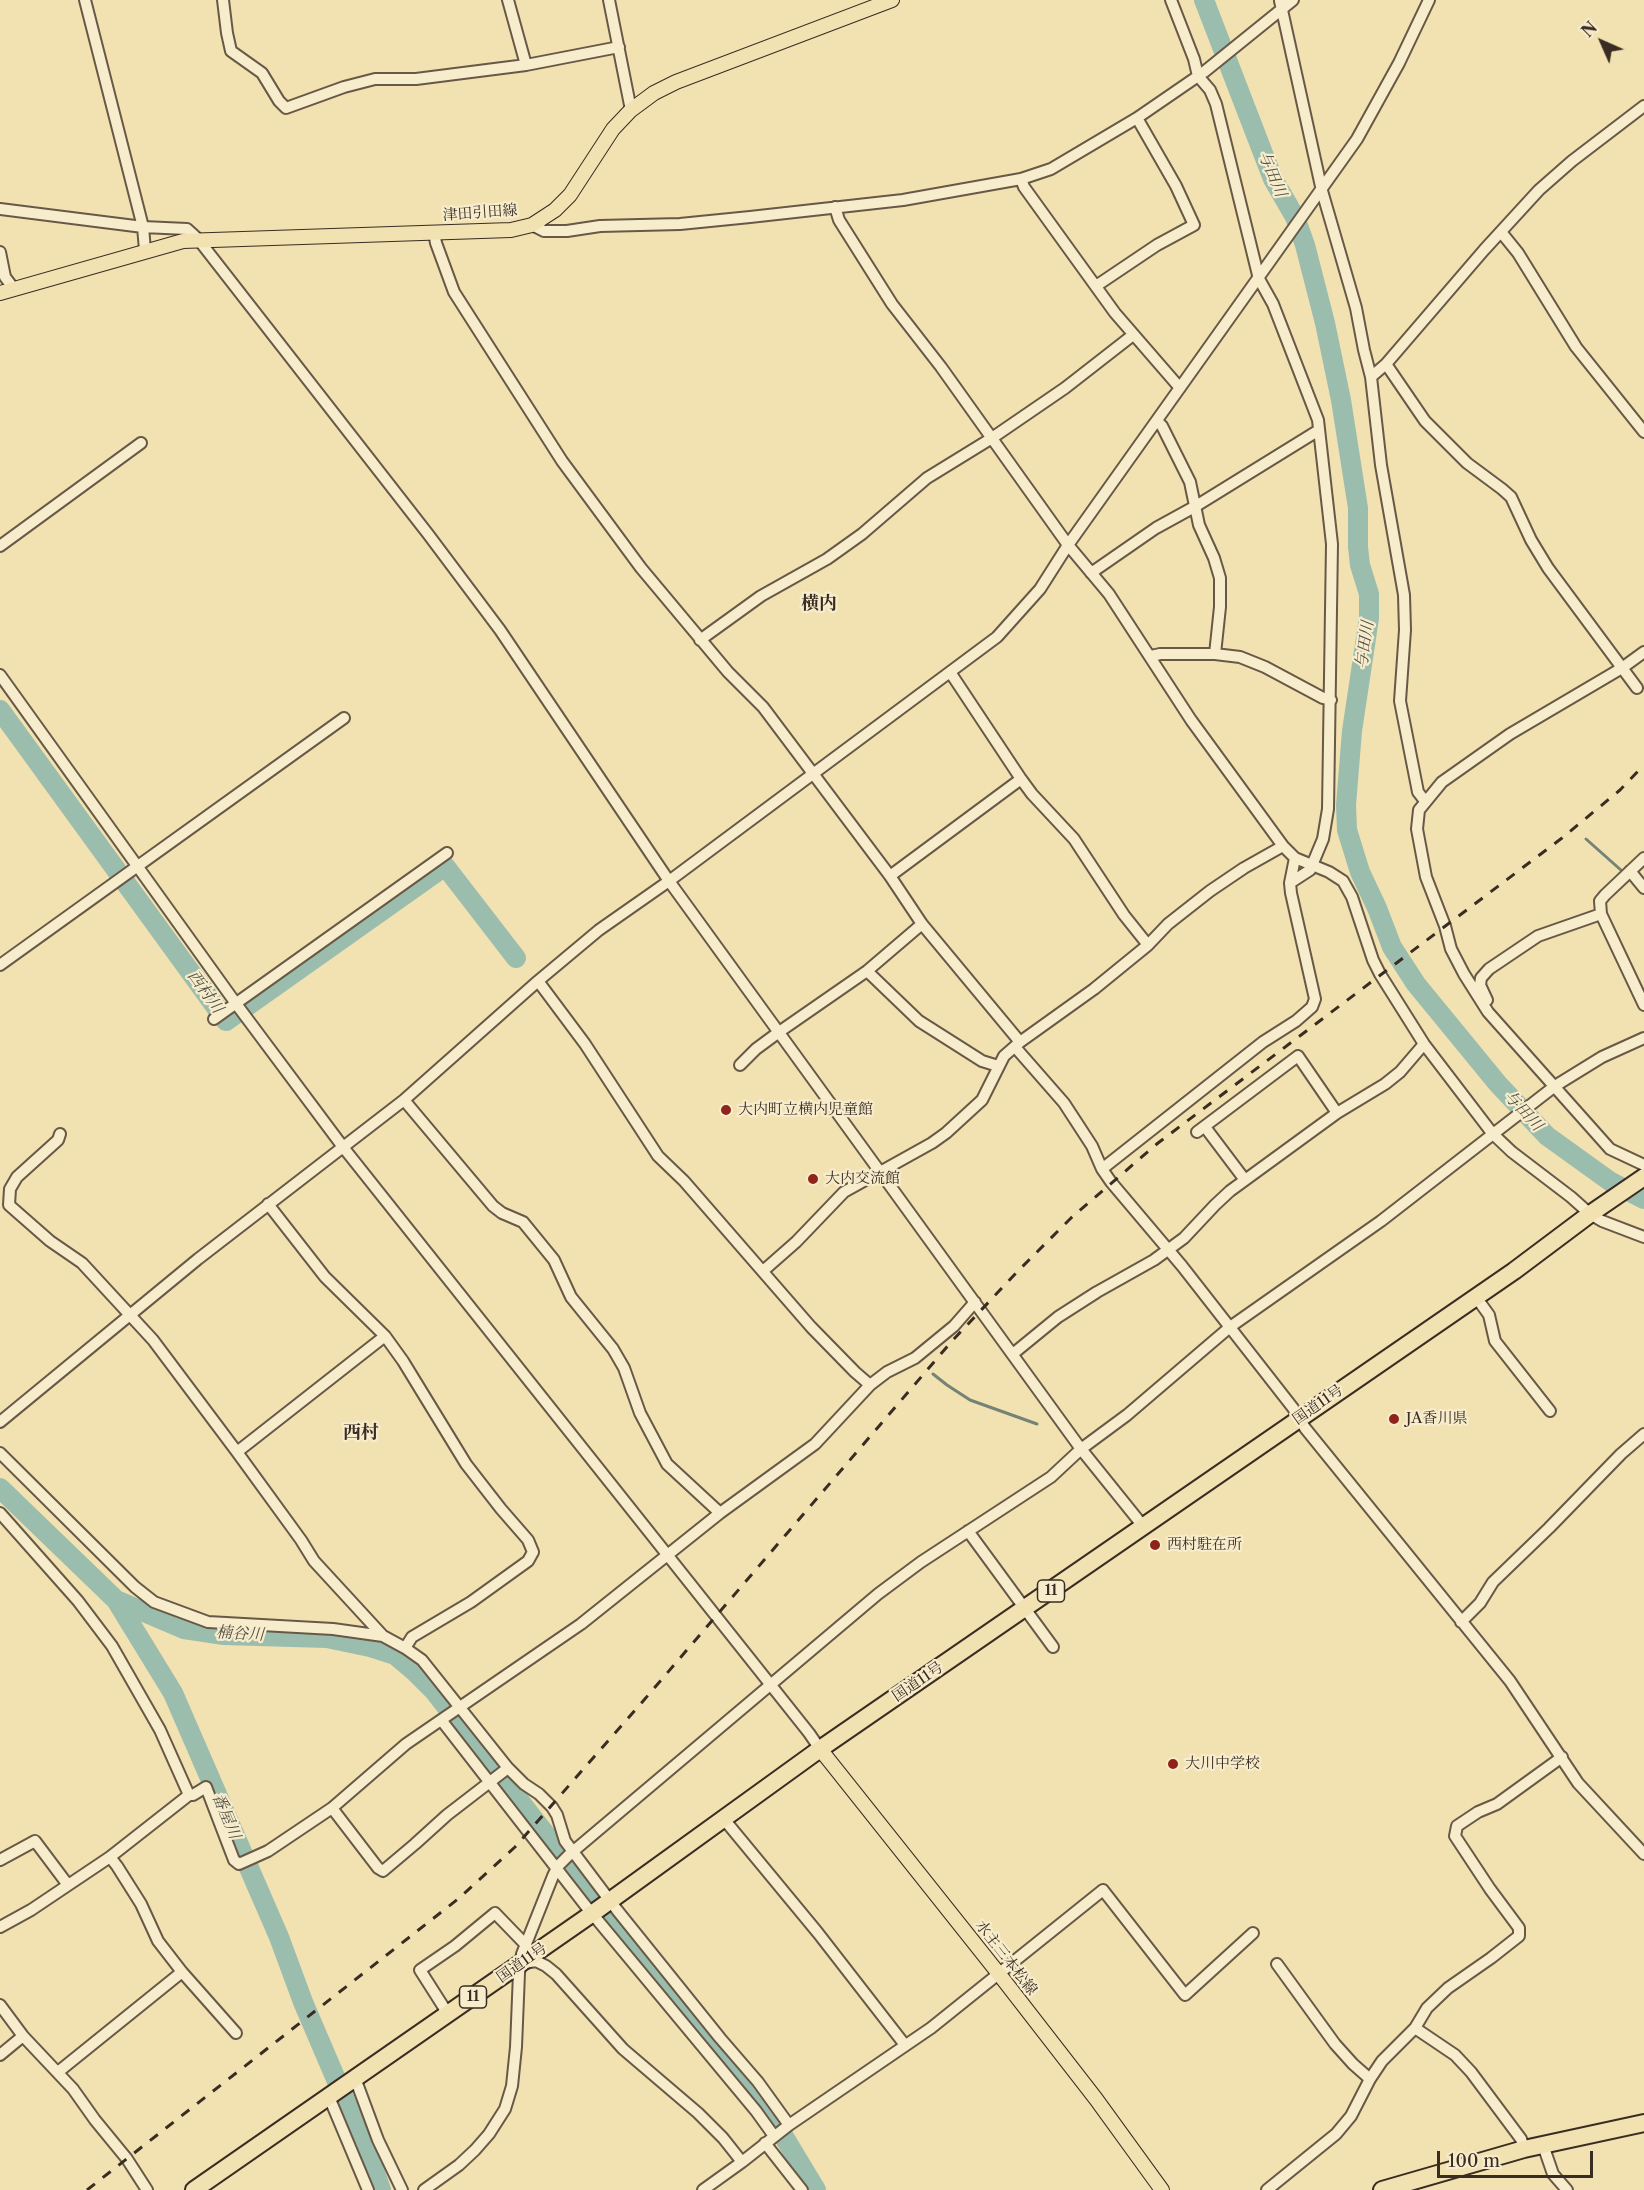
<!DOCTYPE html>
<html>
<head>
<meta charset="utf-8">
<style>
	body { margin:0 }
	#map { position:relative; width:1644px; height:2190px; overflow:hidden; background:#f2e1b1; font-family:"Libre Caslon Text",serif }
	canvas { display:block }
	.north { position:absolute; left:1572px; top:12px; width:60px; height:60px; -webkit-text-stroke:4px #f7eccc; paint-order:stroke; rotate:315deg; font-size:16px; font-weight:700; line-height:24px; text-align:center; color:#392c22 }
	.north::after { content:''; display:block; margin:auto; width:21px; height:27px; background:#392c22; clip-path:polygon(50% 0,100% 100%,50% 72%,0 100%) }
	.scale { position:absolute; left:1437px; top:2151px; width:156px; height:27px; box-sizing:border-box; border:3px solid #392c22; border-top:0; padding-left:8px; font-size:18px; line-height:21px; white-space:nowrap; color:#392c22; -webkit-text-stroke:4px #f7eccc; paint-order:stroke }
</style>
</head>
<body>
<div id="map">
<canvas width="1644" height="2190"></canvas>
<div class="north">N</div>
<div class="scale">100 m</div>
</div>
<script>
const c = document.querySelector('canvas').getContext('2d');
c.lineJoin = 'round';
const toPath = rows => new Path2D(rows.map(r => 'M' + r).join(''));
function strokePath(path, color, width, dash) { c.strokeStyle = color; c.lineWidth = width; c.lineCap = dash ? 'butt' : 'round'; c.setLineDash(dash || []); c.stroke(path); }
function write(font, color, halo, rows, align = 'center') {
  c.font = font + ' "Libre Caslon Text","Noto Serif JP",serif'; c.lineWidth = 4.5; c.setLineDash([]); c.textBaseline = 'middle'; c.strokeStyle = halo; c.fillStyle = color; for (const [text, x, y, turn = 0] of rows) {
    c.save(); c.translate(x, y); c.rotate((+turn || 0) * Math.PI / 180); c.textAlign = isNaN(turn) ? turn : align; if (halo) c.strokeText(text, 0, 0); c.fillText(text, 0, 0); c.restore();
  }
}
strokePath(toPath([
	[1586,839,1622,871],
	[933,1374,947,1385,970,1400,1037,1424]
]), '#748375', 3);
strokePath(toPath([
	[1204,0,1273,179,1295,217,1305,245,1325,323,1341,400,1358,508,1358,547,1360,565,1369,594,1369,618,1352,731,1346,805,1347,830,1360,872,1377,908,1392,947,1416,984,1498,1084,1547,1136,1611,1182,1644,1199],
	[0,710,226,1021,445,866,516,958],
	[0,1488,116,1600,173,1693,279,1937,303,2002,371,2161,381,2190],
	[116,1600,184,1629,224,1635,327,1638,370,1647,395,1655,415,1672,435,1692,612,1920,775,2122,816,2190]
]), '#9bbdad', 20);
const minor = toPath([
	[85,0,143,227,145,250],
	[223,0,227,33,231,51,262,73,279,101,286,108,344,87,375,79,416,79,526,65,619,47],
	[508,0,526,65],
	[609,0,631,110],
	[1171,0,1194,59,1198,76,1210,90,1216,104,1259,279,1273,304,1318,420,1332,544,1328,809,1323,839,1310,870,1290,883],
	[1280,1,1322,191,1356,308,1364,350,1371,377,1381,465,1404,595,1405,630,1400,701,1418,792,1425,801],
	[1021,179,1024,187,1115,313,1180,388],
	[835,207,839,220,892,304,941,367,1068,545,1109,594,1191,720,1283,846,1295,858,1329,872,1343,881,1352,897,1373,960,1380,974,1424,1044,1492,1133,1512,1152,1571,1197,1590,1214,1602,1221,1644,1237],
	[0,209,143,227,187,229,198,239,428,534,500,630,669,881,1081,1449,1143,1526],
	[532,225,544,231,567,231,600,226,680,224,750,217,903,200,1021,179,1051,169,1137,118,1204,72,1293,0],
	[434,232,436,243,454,292,562,461,641,568,728,672,763,707,890,876,922,924,1020,1042],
	[1501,232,1518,253,1576,347,1644,432],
	[0,252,5,277,14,289],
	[1096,286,1157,245,1194,225,1176,186,1137,118],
	[1386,364,1425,421,1467,463,1502,489,1511,497,1531,540,1548,568,1637,688],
	[1371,377,1386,364,1484,250,1539,190,1572,161,1644,106],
	[1157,421,1162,426,1190,482,1199,525,1214,558,1220,578,1220,607,1215,654],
	[0,546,141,443],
	[1091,573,1156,528,1196,506,1319,430],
	[700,640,761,596,827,559,862,534,927,478,992,438,1065,388,1133,335],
	[1644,652,1622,668,1510,734,1442,782,1419,810,1417,829,1426,877,1445,926,1451,949,1464,974,1488,1012,1610,1149,1644,1165],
	[1151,656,1160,654,1215,654,1240,657,1265,667,1323,698,1331,700],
	[950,672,1021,779,1032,794,1074,839,1124,915,1148,945],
	[0,675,237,1005,343,1147,809,1733,820,1749],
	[1644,858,1605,895,1600,901,1601,914,1644,1005],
	[1630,871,1644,888],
	[890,876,1021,779],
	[0,965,344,718],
	[867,971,919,1021,982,1061,998,1066],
	[538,981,585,1044,658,1156,684,1181,811,1327,855,1372,870,1385],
	[1487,1000,1480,985,1481,978,1489,969,1538,936,1601,914],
	[214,1019,447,853],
	[1015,1047,1064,1103,1092,1146,1102,1169,1111,1182,1182,1266,1293,1408,1305,1428,1510,1681,1578,1783,1644,1854],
	[740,1065,756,1049,779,1032,867,971,922,924],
	[404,1100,493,1206,502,1213,523,1222,554,1260,571,1297,613,1349,624,1368,640,1413,667,1464,720,1513],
	[1205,1127,1245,1180],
	[1197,1132,1298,1056,1337,1113],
	[60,1134,58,1140,17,1177,10,1189,9,1205,50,1241,82,1263,153,1340,237,1452,301,1540,314,1561,383,1636,405,1648,422,1660,508,1768,524,1784,539,1794,552,1807,557,1815,565,1841,617,1910,720,2038,758,2082,789,2125],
	[1102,1169,1263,1042,1296,1021,1312,1007,1315,999,1291,893,1290,883,1295,858],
	[268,1204,325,1277,385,1336,403,1361,466,1464,501,1509,528,1540,533,1552,528,1561,471,1602,412,1637,405,1648],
	[763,1271,796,1242,844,1192,932,1143,946,1133,982,1100,1004,1056,1020,1042,1094,989,1148,945,1168,924,1210,891,1244,868,1283,846],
	[1476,1297,1489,1315,1495,1341,1550,1411],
	[1014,1353,1058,1317,1097,1292,1154,1260,1184,1238,1215,1205,1230,1191,1337,1113,1385,1084,1400,1072,1424,1044],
	[0,1422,198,1259,404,1100,538,981,599,930,669,881,997,637,1040,589,1068,545,1357,139,1399,63,1429,0],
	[237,1452,385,1336],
	[0,1453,135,1587,154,1602,208,1622,333,1629,383,1636],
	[0,1513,78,1601,112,1646,160,1730,189,1795,110,1857,31,1910,0,1927],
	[968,1531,1053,1647],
	[1461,1622,1480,1603,1493,1582,1549,1528,1621,1454,1644,1434],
	[442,1721,585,1905,756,2111,774,2136],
	[508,1768,447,1815,415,1844,383,1871,378,1868,332,1808,406,1744,581,1624,720,1513,815,1444,870,1385,887,1372,915,1358,954,1326,975,1302],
	[189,1795,193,1795,206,1787,234,1860,239,1864,268,1851,332,1808],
	[723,1818,818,1933,905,2045],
	[110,1857,117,1866,141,1904,158,1941,182,1972,236,2033],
	[0,1860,35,1841,68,1885],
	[524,1963,536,1961,546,1966,556,1974,623,2049,698,2113,723,2138,742,2162],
	[1277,1964,1335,2044,1353,2064,1370,2079],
	[0,2005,23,2036,73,2089,95,2120,127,2159,147,2190],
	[448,2014,420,1970,455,1946,495,1913,525,1944],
	[1415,2028,1455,2055,1471,2072,1521,2139,1524,2149],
	[0,2055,23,2036],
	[58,2072,182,1972],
	[355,2078,378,2140,402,2190],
	[329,2097,368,2190],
	[765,2143,802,2190],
	[1543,2145,1553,2174,1567,2190],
	[424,2190,459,2165,475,2150,489,2134,505,2109,512,2086,516,2047,519,1973,522,1954,553,1876,558,1866,570,1854,878,1594,921,1562,1051,1477,1081,1449,1127,1415,1230,1327,1381,1221,1555,1086,1602,1057,1644,1038],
	[703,2190,742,2162,789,2125,931,2028,1103,1890,1185,1995,1253,1933],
	[1267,2190,1336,2134,1351,2116,1370,2079,1382,2061,1415,2028,1427,2008,1448,1988,1491,1958,1519,1936,1519,1928,1490,1889,1455,1836,1457,1826,1478,1812,1497,1804,1562,1757]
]);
const major = toPath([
	[0,293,183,241,511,230,532,225,555,210,570,195,613,129,631,110,654,93,676,82,892,0],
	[820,1749,999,1974,1096,2099,1162,2190]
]);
const highway = toPath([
	[194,2190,593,1913,820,1749,1514,1271,1590,1214,1644,1177],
	[1382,2190,1524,2149,1644,2123]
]);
strokePath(minor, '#675946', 14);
strokePath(major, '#392c22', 16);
strokePath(highway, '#392c22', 20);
strokePath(minor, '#f7eccc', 10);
strokePath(major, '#f2e1b1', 14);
strokePath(highway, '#f2e1b1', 16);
strokePath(toPath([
	[87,2190,458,1899,515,1847,644,1700,952,1341,1017,1272,1071,1218,1158,1143,1562,838,1620,790,1644,765]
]), '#392c22', 3, [10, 10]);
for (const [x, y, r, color] of [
	[726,1110,6,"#8f2418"],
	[813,1179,6,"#8f2418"],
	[1394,1419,6,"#8f2418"],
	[1155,1545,6,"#8f2418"],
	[1173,1764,6,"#8f2418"]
]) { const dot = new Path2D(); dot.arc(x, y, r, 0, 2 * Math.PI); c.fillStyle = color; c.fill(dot); strokePath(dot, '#f7eccc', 2); }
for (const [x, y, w] of [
	[1051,1591,27],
	[473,1997,27]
]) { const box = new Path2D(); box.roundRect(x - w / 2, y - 11, w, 22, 4.5); c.fillStyle = '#f7eccc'; c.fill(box); strokePath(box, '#392c22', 1.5); }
write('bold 14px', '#392c22', null, [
	["11",1051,1591],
	["11",473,1997]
]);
write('15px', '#392c22', '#f7eccc', [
	["津田引田線",480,213,-4],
	["国道11号",1318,1405,-35],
	["国道11号",918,1682,-34],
	["水主三本松線",1006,1958,52],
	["国道11号",522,1963,-35]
]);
write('15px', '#392c22', '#f7eccc', [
	["大内町立横内児童館",738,1110],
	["大内交流館",825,1179],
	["JA香川県",1406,1419],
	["西村駐在所",1167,1545],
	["大川中学校",1185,1764]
], 'left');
write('italic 16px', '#525045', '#f7eccc', [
	["与田川",1272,174,67],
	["与田川",1365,645,-82],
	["西村川",205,992,54],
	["与田川",1523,1111,47],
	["楠谷川",240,1634,3],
	["番屋川",226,1816,67]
]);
write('bold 18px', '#392c22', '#f7eccc', [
	["横内",819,604],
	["西村",361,1433]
]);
</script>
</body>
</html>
